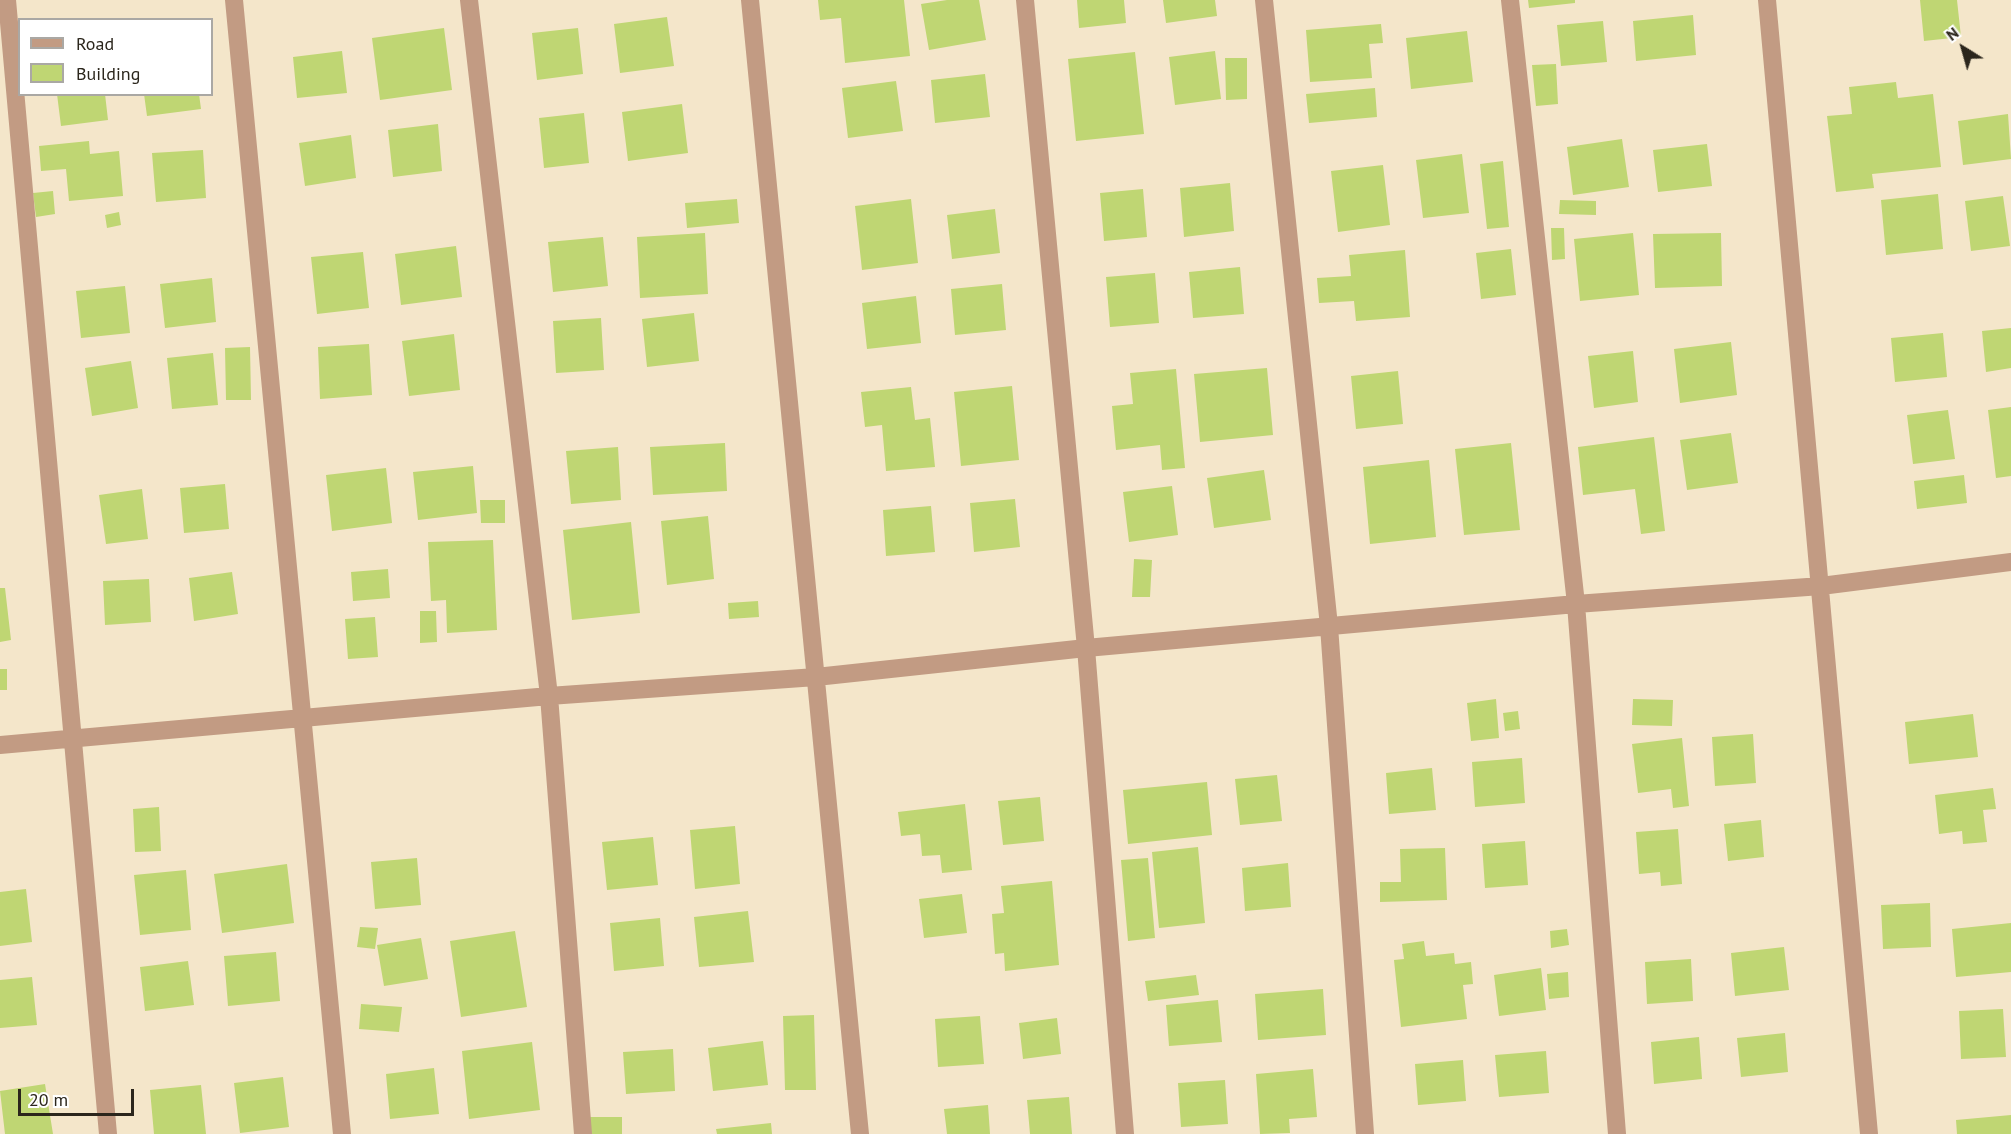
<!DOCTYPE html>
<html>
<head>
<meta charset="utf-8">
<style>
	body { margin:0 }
	#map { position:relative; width:2011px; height:1134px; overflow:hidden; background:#f4e6ca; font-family:"PT Sans",sans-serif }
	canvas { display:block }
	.legend { position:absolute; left:18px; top:18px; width:195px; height:78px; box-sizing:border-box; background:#fff; border:2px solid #aaa8a4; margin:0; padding:8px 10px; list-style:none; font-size:18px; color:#2b261c }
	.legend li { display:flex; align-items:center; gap:12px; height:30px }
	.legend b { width:30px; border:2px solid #aaa8a4 }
	.north { position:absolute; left:1933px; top:18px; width:60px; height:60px; -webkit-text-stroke:4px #fff; paint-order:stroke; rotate:323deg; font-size:16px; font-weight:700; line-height:24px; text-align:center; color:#2b261c }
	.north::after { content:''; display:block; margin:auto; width:21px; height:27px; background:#2b261c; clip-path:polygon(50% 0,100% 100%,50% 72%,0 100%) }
	.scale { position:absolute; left:18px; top:1089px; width:116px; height:27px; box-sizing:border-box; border:3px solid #2b261c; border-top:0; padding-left:8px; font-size:18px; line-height:21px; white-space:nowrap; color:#2b261c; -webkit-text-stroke:4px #fff; paint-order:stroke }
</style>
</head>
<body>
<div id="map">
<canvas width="2011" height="1134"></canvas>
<ul class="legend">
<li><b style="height:8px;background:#c29b83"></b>Road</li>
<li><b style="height:16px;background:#bfd673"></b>Building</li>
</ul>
<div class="north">N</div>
<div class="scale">20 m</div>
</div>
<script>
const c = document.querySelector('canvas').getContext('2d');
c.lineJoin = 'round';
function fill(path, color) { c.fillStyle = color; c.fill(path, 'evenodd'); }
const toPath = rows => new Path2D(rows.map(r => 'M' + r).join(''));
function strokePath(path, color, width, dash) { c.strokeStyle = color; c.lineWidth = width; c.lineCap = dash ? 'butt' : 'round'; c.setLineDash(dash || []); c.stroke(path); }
fill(toPath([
	[818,0,904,0,910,56,845,63,841,18,820,20],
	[947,0,979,0,986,40,929,50,921,4],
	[1077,0,1124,0,1126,23,1079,28],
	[1163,0,1215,0,1217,16,1166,23],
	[1528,0,1575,0,1575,3,1529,8],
	[1920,0,1957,0,1961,37,1924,41],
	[1693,15,1696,55,1636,61,1633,21],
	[667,17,674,66,620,73,614,24],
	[1603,21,1607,62,1561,66,1557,25],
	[1381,24,1383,43,1369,44,1372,78,1310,82,1306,30],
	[444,28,452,90,380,100,372,38],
	[578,28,583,74,537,80,532,33],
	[1467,31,1473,82,1411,89,1406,38],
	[342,51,347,93,297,98,293,57],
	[1215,51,1221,99,1175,105,1169,57],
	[1135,52,1144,134,1076,141,1068,59],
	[1225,58,1247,58,1247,99,1226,100],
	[1556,64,1558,104,1536,106,1532,65],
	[985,74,990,117,935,123,931,80],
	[896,81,903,131,848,138,842,88],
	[1896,82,1898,98,1933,94,1941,167,1872,174,1874,188,1836,192,1827,116,1852,114,1849,87],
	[1375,88,1377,117,1309,123,1306,94],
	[57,94,105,94,108,120,61,126],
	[144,94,199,94,201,109,147,116],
	[682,104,688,153,628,161,622,112],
	[584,113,589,163,544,168,539,118],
	[2008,114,2011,159,1963,165,1958,121],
	[438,124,442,171,393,177,388,130],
	[351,135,356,178,305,186,299,143],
	[1622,139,1629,187,1573,195,1567,147],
	[89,141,90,154,119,151,123,196,69,201,66,169,41,171,39,146],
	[1707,144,1712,186,1658,192,1653,150],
	[203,150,206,198,156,202,152,153],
	[1462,154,1469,213,1423,218,1416,160],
	[1503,161,1509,227,1487,229,1480,164],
	[1383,165,1390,225,1338,232,1331,171],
	[1230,183,1234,231,1184,237,1180,188],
	[1143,189,1147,237,1104,241,1100,193],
	[53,191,55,214,36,217,33,193],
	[1938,194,1943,249,1886,255,1881,200],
	[2003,196,2010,246,1971,251,1965,201],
	[737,199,739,223,687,228,685,203],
	[911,199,918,263,862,270,855,206],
	[1560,200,1596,201,1596,215,1559,214],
	[995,209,1000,253,952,259,947,215],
	[119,212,121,225,107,228,105,215],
	[1551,228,1564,228,1565,259,1552,260],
	[705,233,708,294,640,298,637,237],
	[1633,233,1639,295,1580,301,1574,239],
	[1721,233,1722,286,1655,288,1653,234],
	[603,237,608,286,553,292,548,242],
	[456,246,462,297,401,305,395,254],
	[1511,249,1516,295,1481,299,1476,253],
	[1405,250,1410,317,1356,321,1354,301,1319,303,1317,278,1351,276,1349,255],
	[363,252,369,308,317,314,311,257],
	[1240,267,1244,314,1193,318,1189,272],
	[1155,273,1159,323,1110,327,1106,277],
	[212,278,216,322,165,328,160,284],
	[1002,284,1006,330,955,335,951,289],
	[125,286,130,333,81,338,76,291],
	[916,296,921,343,867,349,862,303],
	[694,313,699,361,647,367,642,319],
	[601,318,604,370,556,373,553,321],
	[2011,328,2011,368,1986,372,1982,331],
	[1943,333,1947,377,1895,382,1891,338],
	[454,334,460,390,409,396,402,341],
	[1731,342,1737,395,1680,403,1674,349],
	[369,344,372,395,320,399,318,347],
	[250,347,251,400,226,400,225,348],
	[1633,351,1638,402,1594,408,1588,356],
	[213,353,218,405,172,409,167,358],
	[131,361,138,408,92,416,85,368],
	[1267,368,1273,435,1200,442,1194,374],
	[1176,369,1185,468,1162,470,1160,445,1116,450,1112,406,1133,404,1130,373],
	[1398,371,1403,424,1356,429,1351,376],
	[1012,386,1019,460,961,466,954,392],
	[911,387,915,420,930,418,935,467,886,471,882,425,865,427,861,392],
	[2011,407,2011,476,1996,478,1988,410],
	[1948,410,1955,459,1913,464,1907,415],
	[1731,433,1738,483,1687,490,1680,440],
	[1654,437,1665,531,1641,534,1635,489,1583,495,1578,447],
	[725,443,727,491,653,495,650,447],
	[1511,443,1520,530,1464,535,1455,449],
	[618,447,621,500,571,504,566,451],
	[1429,460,1436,537,1370,544,1363,467],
	[473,466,477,513,418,520,413,472],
	[386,468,392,523,332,531,326,475],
	[1264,470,1271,520,1214,528,1207,478],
	[1964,475,1967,503,1917,509,1914,481],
	[225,484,229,529,184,533,180,488],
	[1172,486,1178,535,1129,542,1123,492],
	[142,489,148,539,106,544,99,495],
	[1015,499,1020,547,974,552,970,503],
	[480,500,505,500,505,523,481,523],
	[931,506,935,552,886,556,883,510],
	[708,516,714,579,667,585,661,521],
	[631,522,640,613,572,620,563,530],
	[493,540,497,630,447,633,446,600,431,601,428,542],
	[1134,559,1152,560,1150,597,1132,597],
	[388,569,390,598,353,601,351,572],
	[232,572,238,614,194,621,189,578],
	[149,579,151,622,105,625,103,581],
	[0,588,5,588,11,640,0,642],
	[758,601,759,617,729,619,728,603],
	[420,611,436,611,437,642,420,643],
	[375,617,378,657,348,659,345,619],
	[0,669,7,669,7,690,0,690],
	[1496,699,1499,738,1471,741,1467,703],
	[1633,699,1673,700,1672,726,1632,725],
	[1518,711,1520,729,1505,731,1503,713],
	[1973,714,1978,757,1909,764,1905,722],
	[1753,734,1756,783,1715,786,1712,737],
	[1682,738,1689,806,1673,808,1671,789,1638,793,1632,744],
	[1522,758,1525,803,1475,807,1472,762],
	[1432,768,1436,810,1389,814,1386,773],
	[1277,775,1282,821,1240,825,1235,779],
	[1207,782,1212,835,1128,844,1123,790],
	[1993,788,1996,809,1983,810,1987,842,1963,844,1962,831,1939,834,1935,795],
	[1040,797,1044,841,1003,845,998,801],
	[965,804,972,870,942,873,940,855,922,856,920,834,901,836,898,812],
	[159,807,161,851,135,852,133,809],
	[1761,820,1764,857,1728,861,1724,824],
	[735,826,740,884,695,889,690,830],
	[1678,829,1682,884,1661,886,1660,872,1639,874,1636,832],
	[653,837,658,885,607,890,602,842],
	[1525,841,1528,885,1485,888,1482,844],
	[1198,847,1205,923,1159,928,1152,852],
	[1445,848,1447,900,1380,902,1380,882,1401,882,1400,849],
	[417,858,421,905,375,909,371,862],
	[1148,858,1155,938,1128,941,1121,860],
	[1288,863,1291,907,1245,911,1242,868],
	[287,864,294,923,222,933,214,874],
	[186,870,191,930,140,935,134,875],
	[1052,881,1059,965,1005,971,1004,953,995,954,992,914,1004,913,1001,886],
	[26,889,32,942,0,946,0,892],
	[962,894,967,933,924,938,919,899],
	[1930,903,1931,947,1883,949,1881,905],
	[748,911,754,962,699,967,694,917],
	[660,918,664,966,614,971,610,923],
	[2011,923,2011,972,1956,977,1952,929],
	[360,927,378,928,375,949,357,947],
	[1567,929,1569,945,1551,948,1550,931],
	[515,931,527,1007,461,1017,450,941],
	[421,938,428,979,384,986,377,945],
	[1424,941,1426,956,1454,953,1455,964,1471,962,1473,984,1463,985,1467,1019,1401,1027,1394,960,1404,959,1402,944],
	[1784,947,1789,990,1735,996,1731,953],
	[276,952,280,1001,228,1006,224,956],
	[1691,959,1693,1001,1647,1004,1645,962],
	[188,961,194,1005,145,1011,140,967],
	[1541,968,1546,1010,1499,1016,1494,975],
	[1568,972,1569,997,1549,999,1547,974],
	[1196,975,1199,995,1148,1001,1145,981],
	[32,977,37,1025,0,1028,0,980],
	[1323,989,1326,1035,1258,1040,1255,994],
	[1218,1000,1222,1042,1169,1046,1166,1005],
	[361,1004,402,1007,399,1032,359,1029],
	[2003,1009,2006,1057,1961,1059,1959,1011],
	[814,1015,816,1090,785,1090,783,1016],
	[980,1016,984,1064,938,1067,935,1019],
	[1057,1018,1061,1054,1023,1059,1019,1023],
	[1785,1033,1788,1072,1741,1077,1737,1038],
	[1699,1037,1702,1079,1654,1084,1651,1042],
	[763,1041,768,1085,713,1091,708,1048],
	[532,1042,540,1110,469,1119,462,1051],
	[673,1049,675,1091,626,1094,623,1052],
	[1546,1051,1549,1093,1499,1097,1495,1055],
	[1463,1060,1466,1101,1418,1105,1415,1064],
	[434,1068,439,1114,390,1119,386,1074],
	[1313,1069,1317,1117,1289,1119,1290,1133,1260,1134,1256,1074],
	[283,1077,289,1127,240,1133,234,1083],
	[1225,1080,1228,1124,1181,1127,1178,1083],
	[45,1084,53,1134,5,1134,0,1091],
	[201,1085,206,1134,154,1134,150,1090],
	[1069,1097,1072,1134,1030,1134,1027,1100],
	[988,1105,990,1134,947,1134,944,1109],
	[2011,1115,2011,1134,1957,1134,1956,1120],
	[590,1117,622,1117,622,1134,590,1134],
	[771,1123,772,1134,717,1134,716,1129]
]), '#bfd673');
strokePath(toPath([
	[7,0,108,1134],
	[234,0,342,1134],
	[469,0,549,696,583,1134],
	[750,0,860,1134],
	[1025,0,1086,648,1125,1134],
	[1264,0,1329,626,1365,1134],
	[1510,0,1576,604,1617,1134],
	[1767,0,1869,1134],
	[0,745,549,696,816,677,1086,648,1576,604,1821,586,2011,562]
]), '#c29b83', 18);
</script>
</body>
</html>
